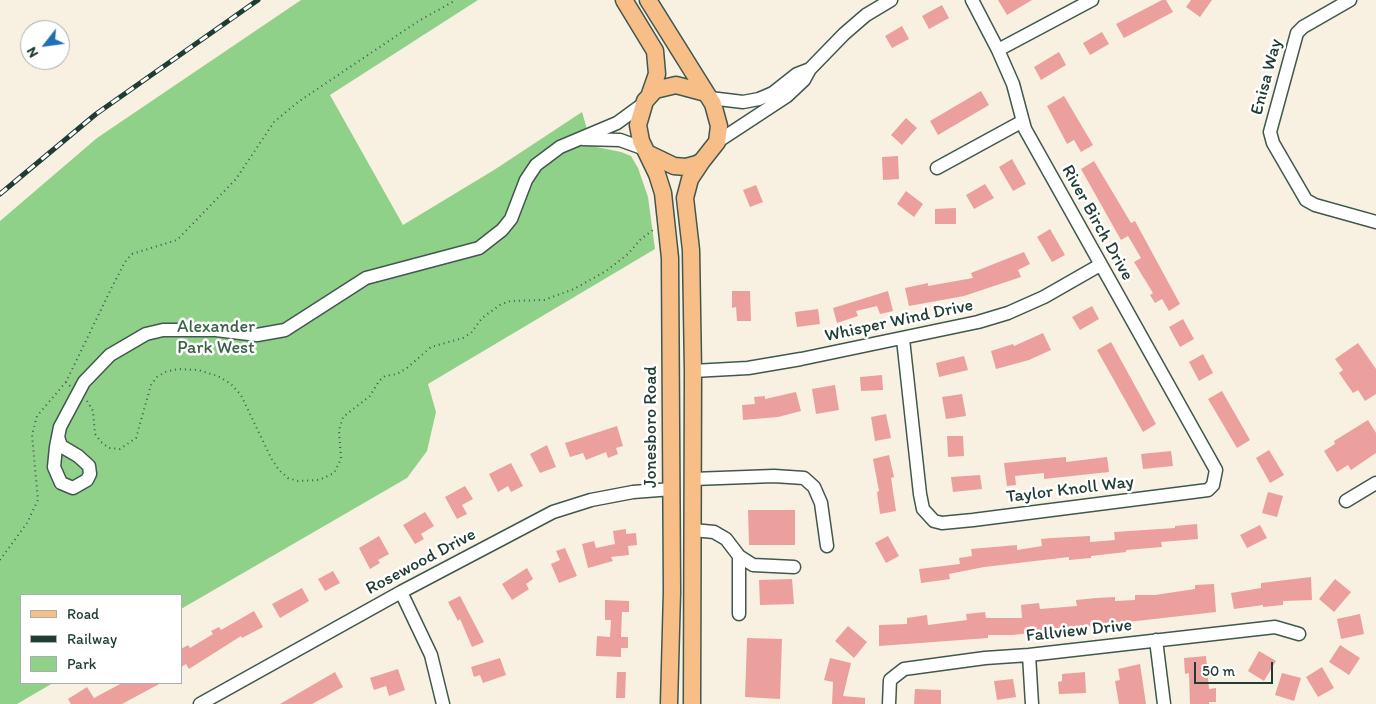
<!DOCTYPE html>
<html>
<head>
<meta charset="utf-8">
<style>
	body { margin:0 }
	#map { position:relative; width:1376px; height:704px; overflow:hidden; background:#f8f0e0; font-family:Itim,sans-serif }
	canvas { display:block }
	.legend { position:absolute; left:20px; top:594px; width:162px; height:90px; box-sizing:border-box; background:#fff; border:1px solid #a5b1ae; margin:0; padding:6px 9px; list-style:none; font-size:15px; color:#1f3d34 }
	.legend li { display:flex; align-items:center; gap:10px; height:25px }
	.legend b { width:25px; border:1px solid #a5b1ae }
	.north { position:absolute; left:20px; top:20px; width:50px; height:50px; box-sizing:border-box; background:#fff; border:1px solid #a5b1ae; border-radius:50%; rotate:240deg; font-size:14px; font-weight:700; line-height:20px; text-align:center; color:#1f3d34 }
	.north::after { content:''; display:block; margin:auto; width:18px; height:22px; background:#1f6fb2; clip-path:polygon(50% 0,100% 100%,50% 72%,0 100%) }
	.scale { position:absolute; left:1194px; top:662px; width:79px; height:22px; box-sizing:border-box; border:2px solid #1f3d34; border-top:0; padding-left:6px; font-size:15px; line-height:18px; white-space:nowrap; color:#1f3d34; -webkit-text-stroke:4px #fff; paint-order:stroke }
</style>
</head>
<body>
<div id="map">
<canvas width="1376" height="704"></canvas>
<ul class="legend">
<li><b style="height:6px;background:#f7be88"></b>Road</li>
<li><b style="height:6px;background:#1f3d34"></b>Railway</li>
<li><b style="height:14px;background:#90d189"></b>Park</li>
</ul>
<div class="north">N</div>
<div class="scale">50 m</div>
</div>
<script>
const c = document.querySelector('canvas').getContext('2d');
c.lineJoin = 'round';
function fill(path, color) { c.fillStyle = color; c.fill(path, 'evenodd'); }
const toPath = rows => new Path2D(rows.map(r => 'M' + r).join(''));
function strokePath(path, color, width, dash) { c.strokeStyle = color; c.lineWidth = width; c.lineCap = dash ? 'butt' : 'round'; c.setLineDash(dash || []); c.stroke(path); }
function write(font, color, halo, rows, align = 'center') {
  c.font = font + ' Itim,sans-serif'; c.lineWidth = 5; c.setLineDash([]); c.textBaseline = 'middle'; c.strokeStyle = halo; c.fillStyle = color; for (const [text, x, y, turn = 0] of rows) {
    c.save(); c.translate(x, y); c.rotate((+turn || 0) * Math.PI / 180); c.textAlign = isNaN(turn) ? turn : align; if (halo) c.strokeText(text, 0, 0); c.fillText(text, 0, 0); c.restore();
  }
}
fill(toPath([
	[301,0,478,0,330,95,403,225,494,170,582,112,592,146,621,152,631,156,638,168,648,197,655,249,428,384,436,412,427,451,407,478,181,609,181,595,21,595,21,683,53,683,17,704,0,704,0,221,97,138]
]), '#90d189');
fill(toPath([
	[998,0,1032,0,1007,15],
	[1162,0,1166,0,1173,12,1124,38,1116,24],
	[1191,0,1212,0,1200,17,1186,7],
	[942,5,949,18,929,29,922,16],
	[902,26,909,39,892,48,885,36],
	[1102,32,1109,44,1090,55,1083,43],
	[1059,52,1066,65,1041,80,1034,67],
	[981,91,989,105,938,135,930,121],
	[1064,96,1093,145,1081,152,1074,140,1067,144,1047,106],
	[906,118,917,128,902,145,891,135],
	[898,156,899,179,883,180,882,157],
	[1012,159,1026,184,1013,191,999,167],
	[1094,161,1131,223,1135,221,1180,304,1169,311,1162,299,1155,303,1150,295,1153,293,1134,262,1141,258,1128,236,1121,240,1081,169],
	[985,184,994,198,974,209,966,195],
	[756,185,763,202,750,207,743,190],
	[906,191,923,204,914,217,897,204],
	[956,208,956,224,935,224,935,209],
	[1050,229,1065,255,1052,262,1037,237],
	[1024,252,1030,264,1018,270,1021,277,964,296,909,306,905,288,928,283,928,286,973,278,971,273],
	[732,291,750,291,751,321,737,321,736,307,732,308],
	[888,291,893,311,880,314,877,306,856,311,858,316,837,323,833,308],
	[1092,306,1099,319,1080,330,1072,317],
	[818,309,820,324,797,327,795,312],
	[1183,319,1194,339,1180,347,1169,327],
	[1043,333,1051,350,1029,360,996,369,991,351,1013,344,1014,346],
	[1111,342,1156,424,1143,432,1097,350],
	[1358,343,1376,369,1376,394,1365,401,1358,390,1353,393,1339,373,1343,370,1335,359],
	[1203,354,1213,373,1199,381,1189,362],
	[964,356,968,370,939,377,936,363],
	[882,375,883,390,861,391,860,377],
	[835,385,839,410,816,414,812,389],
	[1222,391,1250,440,1237,448,1208,399],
	[796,392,801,411,778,417,743,420,742,405,755,404,754,397,765,396,765,399],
	[962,394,966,416,946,419,942,397],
	[886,414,891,438,875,441,871,417],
	[1368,420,1376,433,1376,453,1351,470,1348,465,1337,472,1324,451,1335,444,1334,441],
	[617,426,623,446,616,448,618,454,608,458,606,452,586,460,583,453,570,457,565,443],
	[947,436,963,436,964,456,948,457],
	[547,445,556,467,540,473,530,454],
	[1269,450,1284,475,1270,483,1256,458],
	[1171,451,1173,466,1143,469,1141,454],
	[889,455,894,477,891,478,896,511,880,514,877,492,879,491,873,459],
	[1066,457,1066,462,1107,457,1109,472,1044,479,1044,473,1015,476,1016,485,1007,486,1004,463],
	[511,463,523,486,511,492,508,486,498,492,489,474],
	[980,475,982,489,953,492,951,477],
	[465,486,473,499,462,505,467,514,457,519,445,497],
	[1268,492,1283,496,1277,517,1262,513],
	[748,510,795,510,795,545,749,545],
	[425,512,434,526,421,534,424,539,415,544,403,525],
	[1197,524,1198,539,1161,542,1162,547,1126,550,1126,552,1091,556,1091,558,1069,560,1069,557,984,567,949,574,950,579,921,583,919,569,960,564,959,558,972,556,971,549,1017,545,1017,550,1042,546,1041,539,1052,538,1090,536,1090,542,1115,540,1114,532,1175,528,1175,526],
	[1260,525,1267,538,1247,548,1240,535],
	[626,529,626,534,636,533,637,545,628,546,629,555,611,557,613,561,588,568,582,544,594,541,596,548,615,544,613,531],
	[379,536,389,554,378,560,380,563,370,569,359,548],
	[888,536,899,556,886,563,875,543],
	[565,548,577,576,559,583,551,564,560,560,556,551],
	[527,568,533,579,526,584,529,589,512,600,502,584],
	[333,571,340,583,325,591,318,579],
	[1311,577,1312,600,1283,601,1283,605,1263,607,1263,605,1234,609,1231,593,1261,588,1261,583],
	[792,579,794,604,760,605,759,580],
	[1335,579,1351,592,1334,612,1319,599],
	[1214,584,1216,612,1013,635,988,635,988,638,879,646,879,625,907,624,907,618,927,615,928,625,967,620,966,614,985,612,986,618,1022,618,1021,605,1039,603,1040,609,1077,606,1076,600,1096,598,1115,597,1115,601,1135,600,1135,595,1155,595,1195,589,1195,585],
	[302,588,309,601,280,618,272,604],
	[460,596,484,642,472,647,460,619,458,621,448,602],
	[605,600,629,601,629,612,622,612,621,637,628,637,628,648,621,648,621,657,596,656,597,636,610,637,611,620,605,620],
	[254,611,263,627,242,638,241,636,189,669,186,664,181,667,181,649,188,645,190,648,213,634,211,631,219,627,221,630],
	[1360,614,1364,634,1341,639,1337,619],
	[848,626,867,642,854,658,835,641],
	[747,638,782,639,780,699,745,697],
	[1340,645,1360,658,1349,675,1329,662],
	[1259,651,1276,661,1264,681,1248,671],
	[1206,656,1209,689,1216,688,1216,702,1209,702,1209,704,1190,704,1189,673,1185,674,1184,658],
	[500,658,506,675,483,683,480,675,474,677,471,667],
	[830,658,851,663,843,696,865,698,865,704,832,704,833,682,824,680],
	[1140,664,1146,704,1119,704,1115,681,1120,680,1118,669],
	[1322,667,1334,688,1318,697,1306,677],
	[398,669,405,690,389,696,386,686,374,690,370,678],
	[335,672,343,687,312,704,280,704],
	[617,672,626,672,625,698,616,698],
	[1085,672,1086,693,1059,694,1058,682,1062,681,1062,674],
	[1282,673,1301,678,1294,701,1275,695],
	[1013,679,1016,697,997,700,994,681],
	[122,683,161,683,122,704,71,704,68,699,87,687,94,698],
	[915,689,941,690,941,704,914,704]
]), '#eba09d');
const minor = toPath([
	[1350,0,1303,27,1297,33,1270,132,1273,143,1306,200,1315,205,1376,222],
	[998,50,1092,0],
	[710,98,743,102,759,99,773,93,797,74,810,69],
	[583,139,620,140,645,149],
	[717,142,787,96,804,80,810,69,844,34,866,15,891,0],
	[937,168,1023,121],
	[903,339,920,494,923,509,934,521,942,523,973,520,1208,490,1213,485,1216,470,1025,129,1013,84,998,50,972,0],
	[693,371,748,368,801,359,978,322,1008,313,1044,297,1100,265],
	[58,437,61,446,78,456,89,466,90,474,87,480,73,488,61,483,54,467,56,447,60,427,84,382,110,355,146,334,163,330,216,330,257,335,285,330,366,278,479,248,502,230,511,219,526,180,536,165,560,147,617,123,643,104],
	[693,479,774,476,804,478,814,487,821,503,827,546],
	[1346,501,1376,483],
	[693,530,714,532,726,539,739,556,753,565,794,567],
	[739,556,739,614],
	[401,592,431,655,443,704],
	[1156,640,1164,704],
	[1029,655,1032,704],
	[200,704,401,592,553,512,591,500,633,492,672,489],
	[889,704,890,680,904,669,985,658,1029,655,1275,627,1299,634]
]);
const major = toPath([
	[624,0,655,51,657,74,650,94],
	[647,153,674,166,686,167,697,164,702,161,717,142,719,126,713,104,648,0],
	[669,704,672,592,670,258,663,193,657,174,641,141,638,125,645,101,655,90,676,85,706,93],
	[692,704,693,371,691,250,685,198,690,179,702,161]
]);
strokePath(minor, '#40584e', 15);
strokePath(major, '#40584e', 19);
strokePath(toPath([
	[70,386,66,382,111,289,125,262,132,254,177,240,236,179,274,122,298,102,417,22,456,0],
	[87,401,93,411,95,434,101,442,109,448,120,449,136,438,151,385,157,377,165,372,178,369,198,370,218,376,231,384,241,395,271,458,279,470,288,478,298,481,319,480,334,473,341,459,339,430,343,417,370,396,379,381,385,376,397,374,407,368,431,347,463,338,471,333,482,318,500,305,510,301,544,300,574,289,606,271,628,254,641,239,653,230],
	[0,560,27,523,38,500,32,435,37,416,66,382]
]), '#40584e', 2, [1, 4]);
strokePath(minor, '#fff', 12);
strokePath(major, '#f7be88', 16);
const rail = toPath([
	[0,194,96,114,258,0]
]);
strokePath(rail, '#1f3d34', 5);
strokePath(rail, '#fff', 3, [9]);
write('18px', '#1f3d34', '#fff', [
	["Enisa Way",1267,77,-75],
	["River Birch Drive",1097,223,61],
	["Whisper Wind Drive",899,321,-12],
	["Jonesboro Road",651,427,-90],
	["Taylor Knoll Way",1070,490,-7],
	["Rosewood Drive",421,562,-28],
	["Fallview Drive",1079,631,-6]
]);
write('18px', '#3b6249', '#fff', [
	["Alexander",216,327],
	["Park West",216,348]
]);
</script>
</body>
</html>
